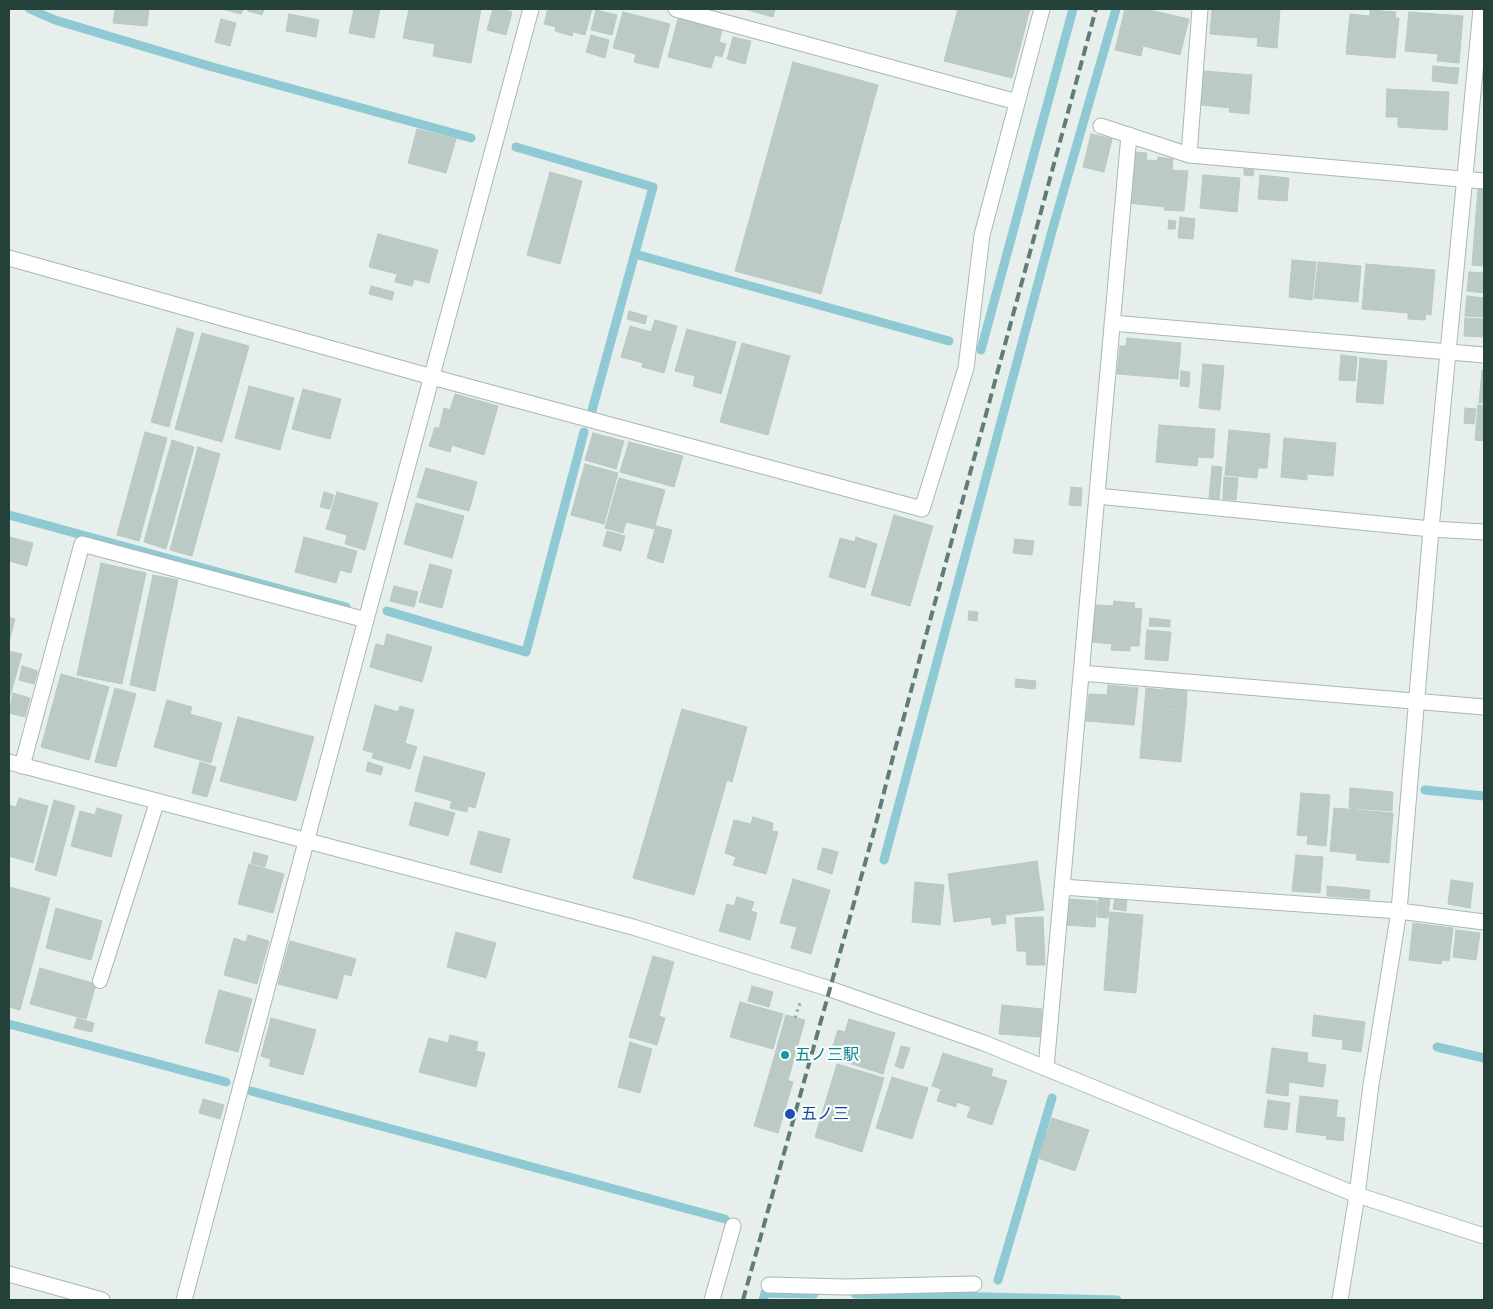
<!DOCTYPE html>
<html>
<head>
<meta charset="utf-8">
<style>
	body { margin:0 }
	#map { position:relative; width:1493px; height:1309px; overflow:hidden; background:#e6efeb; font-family:"PT Sans",sans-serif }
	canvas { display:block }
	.frame { position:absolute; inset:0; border:10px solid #24423a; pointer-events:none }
</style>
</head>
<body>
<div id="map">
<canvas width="1493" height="1309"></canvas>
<div class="frame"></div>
</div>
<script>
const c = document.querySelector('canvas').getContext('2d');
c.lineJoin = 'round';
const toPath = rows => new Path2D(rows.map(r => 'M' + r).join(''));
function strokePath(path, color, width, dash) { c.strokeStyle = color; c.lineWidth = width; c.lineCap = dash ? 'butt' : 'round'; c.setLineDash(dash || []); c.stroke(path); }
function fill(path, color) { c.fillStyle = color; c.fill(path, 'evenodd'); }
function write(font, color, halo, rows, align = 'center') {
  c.font = font + ' "PT Sans","Noto Sans JP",sans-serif'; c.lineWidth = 4.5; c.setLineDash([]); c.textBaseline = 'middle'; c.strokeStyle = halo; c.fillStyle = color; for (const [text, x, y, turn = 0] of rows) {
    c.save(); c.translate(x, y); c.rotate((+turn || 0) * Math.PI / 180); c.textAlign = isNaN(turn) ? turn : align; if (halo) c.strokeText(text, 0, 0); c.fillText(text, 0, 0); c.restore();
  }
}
strokePath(toPath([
	[30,9,55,20,209,66,471,138],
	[516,147,653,187,591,414],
	[635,254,949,341],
	[981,350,1073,9],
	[9,515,346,607],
	[387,611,526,652,584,432],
	[1425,790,1484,796],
	[884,860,1052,231,1116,9],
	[9,1024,226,1082],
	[1437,1047,1484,1058],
	[251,1091,725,1219],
	[998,1280,1052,1098],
	[855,1294,1117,1300],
	[763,1300,765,1293,814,1294]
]), '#8ec9d4', 9);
const building = toPath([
	[115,9,149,9,147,26,113,23,115,9],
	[222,9,243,9,241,14,222,9],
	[248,9,264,9,262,15,248,11,248,9],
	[354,9,380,9,374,38,349,33,354,9],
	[409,9,481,9,471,63,433,56,435,44,403,38,409,9],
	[493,9,501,9,512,12,506,35,487,30,493,9],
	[548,9,592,9,585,35,573,32,572,36,555,31,556,27,544,24,548,9],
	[744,9,775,9,773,17,744,9],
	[958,9,1030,9,1012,78,944,61,958,9],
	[1125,9,1145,9,1189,19,1180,55,1143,46,1141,56,1115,50,1125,9],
	[1212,9,1280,9,1277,48,1257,46,1258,38,1210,34,1212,9],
	[596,10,617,15,612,35,591,30,596,10],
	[1370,10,1396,12,1395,18,1399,18,1395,58,1346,54,1350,14,1370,16,1370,10],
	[623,12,670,24,658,68,634,62,636,54,613,48,623,12],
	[1409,12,1463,16,1459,63,1437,61,1438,54,1405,51,1409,12],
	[289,14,319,20,316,37,286,31,289,14],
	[221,19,236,23,230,46,215,42,221,19],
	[678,19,722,30,719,42,726,44,722,57,715,55,711,68,668,57,678,19],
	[591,35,609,40,605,58,586,52,591,35],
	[733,37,751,41,745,64,727,59,733,37],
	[793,62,878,85,821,294,735,271,793,62],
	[1433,66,1459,68,1457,84,1432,81,1433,66],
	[1204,71,1252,75,1249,114,1229,112,1230,108,1201,105,1204,71],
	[1387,89,1449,92,1447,130,1398,127,1398,117,1386,117,1387,89],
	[417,129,456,139,446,173,408,163,417,129],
	[1091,134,1112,139,1104,172,1083,167,1091,134],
	[1132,152,1147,153,1146,160,1157,161,1158,157,1173,159,1172,170,1188,171,1184,211,1164,210,1165,207,1128,203,1132,152],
	[1244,169,1254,170,1253,176,1244,175,1244,169],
	[550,172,582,181,560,264,527,255,550,172],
	[1203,175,1240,178,1237,212,1200,208,1203,175],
	[1260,175,1289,178,1287,201,1258,199,1260,175],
	[1478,189,1484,190,1484,266,1472,265,1478,189],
	[1180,217,1195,219,1193,239,1178,238,1180,217],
	[1169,220,1176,221,1175,229,1168,229,1169,220],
	[378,234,438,250,429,283,414,279,412,286,395,282,397,274,369,267,378,234],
	[1292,260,1316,262,1312,300,1289,297,1292,260],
	[1318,262,1361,266,1358,302,1314,298,1318,262],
	[1366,264,1435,270,1431,315,1426,314,1425,320,1408,319,1408,313,1362,309,1366,264],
	[1469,272,1484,273,1484,293,1467,291,1469,272],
	[371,286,394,292,392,300,369,294,371,286],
	[1467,296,1484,298,1484,317,1465,316,1467,296],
	[629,311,647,316,645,324,627,319,629,311],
	[1465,318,1484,319,1484,337,1464,336,1465,318],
	[655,320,677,326,664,373,642,367,643,363,621,357,630,326,651,332,655,320],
	[177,328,194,333,169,427,151,422,177,328],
	[687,329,736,342,721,394,693,386,695,376,675,371,687,329],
	[202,333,249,346,222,442,175,429,202,333],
	[1127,338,1181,343,1178,379,1117,374,1120,346,1126,346,1127,338],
	[742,343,790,356,768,435,720,422,742,343],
	[1341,355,1357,357,1355,381,1339,380,1341,355],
	[1360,358,1387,361,1383,404,1356,402,1360,358],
	[1203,364,1224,366,1220,410,1199,408,1203,364],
	[1482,370,1484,370,1484,403,1479,403,1482,370],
	[1181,371,1190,372,1189,387,1180,386,1181,371],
	[249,386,294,398,280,450,235,438,249,386],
	[303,389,341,399,330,439,292,429,303,389],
	[455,394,498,406,484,455,452,445,450,452,429,446,435,427,439,429,444,408,450,410,455,394],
	[1478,405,1484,406,1484,441,1475,440,1478,405],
	[1465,408,1476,409,1474,424,1464,423,1465,408],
	[1159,425,1215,429,1213,458,1198,457,1197,466,1156,462,1159,425],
	[1229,430,1270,434,1267,468,1258,468,1257,478,1225,475,1229,430],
	[145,432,167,438,139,541,117,535,145,432],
	[593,433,624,441,616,469,585,460,593,433],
	[1284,438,1336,443,1333,476,1307,474,1307,480,1281,477,1284,438],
	[172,440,194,447,166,549,144,542,172,440],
	[629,442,683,456,674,487,620,472,629,442],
	[198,447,220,454,192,556,170,550,198,447],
	[585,464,618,473,604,524,571,515,585,464],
	[1212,466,1222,467,1219,499,1209,498,1212,466],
	[426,468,477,482,469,511,417,497,426,468],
	[1224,477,1238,478,1236,500,1223,499,1224,477],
	[619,478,665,490,654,529,626,522,623,533,605,528,619,478],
	[1071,487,1082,488,1081,506,1069,505,1071,487],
	[324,492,334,495,330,509,320,507,324,492],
	[337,492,378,503,365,550,345,544,347,535,326,529,337,492],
	[416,503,464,516,452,558,404,544,416,503],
	[894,515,933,526,910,606,871,595,894,515],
	[656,526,672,530,663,563,647,558,656,526],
	[607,531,625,536,621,551,603,546,607,531],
	[9,537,33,543,27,566,9,561,9,537],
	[304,537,357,551,351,573,340,570,336,583,295,572,304,537],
	[856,537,877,544,865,588,829,577,840,538,855,542,856,537],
	[1015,539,1034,541,1032,555,1013,553,1015,539],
	[101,563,146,573,122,684,77,675,101,563],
	[430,564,452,570,442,608,419,602,430,564],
	[153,575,178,580,155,691,130,685,153,575],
	[394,586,418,592,414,607,390,601,394,586],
	[1114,601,1135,603,1134,608,1142,609,1139,646,1130,646,1130,651,1111,650,1112,644,1092,642,1096,605,1113,606,1114,601],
	[969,611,978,612,977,621,968,620,969,611],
	[9,617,15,619,9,642,9,617],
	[1150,618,1170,620,1170,627,1149,626,1150,618],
	[1147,630,1171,632,1168,661,1145,659,1147,630],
	[387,634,432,647,422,682,370,667,376,644,384,646,387,634],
	[9,651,22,654,9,700,9,651],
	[22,666,38,671,34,684,19,680,22,666],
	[61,674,109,687,89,760,41,747,61,674],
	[1016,679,1036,681,1035,689,1015,687,1016,679],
	[1108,685,1138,688,1134,725,1086,721,1089,694,1107,695,1108,685],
	[115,688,136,694,116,767,95,762,115,688],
	[1146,688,1163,690,1161,709,1186,711,1181,762,1140,758,1146,688],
	[1164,689,1187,691,1186,710,1162,708,1164,689],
	[13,693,30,698,25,717,9,713,13,693],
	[167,700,192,707,190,714,222,723,211,763,154,747,167,700],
	[375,705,398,712,400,706,414,710,405,743,417,747,410,769,372,758,374,753,363,750,375,705],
	[682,709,747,727,732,782,727,780,694,895,633,878,682,709],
	[238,717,314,737,296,801,220,781,238,717],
	[424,756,485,773,475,808,468,806,467,812,450,808,452,801,415,791,424,756],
	[200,762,216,767,207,797,192,793,200,762],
	[368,762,383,767,381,775,366,771,368,762],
	[1350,788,1393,792,1392,811,1349,808,1350,788],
	[1301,793,1330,795,1326,846,1307,844,1308,836,1297,835,1301,793],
	[19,798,48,806,33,863,9,856,9,805,16,807,19,798],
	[54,800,75,806,56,876,35,870,54,800],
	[415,802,455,813,448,836,409,825,415,802],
	[97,808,122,815,111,857,71,846,80,811,95,815,97,808],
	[1334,808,1393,813,1389,863,1356,860,1357,854,1330,851,1334,808],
	[753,817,773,823,772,831,778,832,766,874,733,865,736,857,725,853,734,820,751,824,753,817],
	[479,831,510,839,501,873,470,864,479,831],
	[823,848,838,852,832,874,817,869,823,848],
	[254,852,268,856,265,867,251,863,254,852],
	[1296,855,1323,857,1320,893,1292,891,1296,855],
	[1037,861,1044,910,1005,915,1006,923,992,925,991,917,954,922,948,874,1037,861],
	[249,864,284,874,273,913,238,904,249,864],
	[793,879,830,890,811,954,791,948,797,927,780,923,793,879],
	[1451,880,1473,883,1470,908,1448,904,1451,880],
	[915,882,944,885,940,925,912,922,915,882],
	[1327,886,1370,890,1369,899,1327,896,1327,886],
	[9,887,50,898,20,1010,9,1007,9,887],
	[1099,896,1110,897,1108,918,1097,917,1099,896],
	[737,897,754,902,751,911,757,913,750,940,719,931,727,904,734,906,737,897],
	[1115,897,1127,898,1126,911,1113,909,1115,897],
	[1069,899,1097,901,1095,927,1066,925,1069,899],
	[56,908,102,921,91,960,46,948,56,908],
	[1110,912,1143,915,1136,993,1104,990,1110,912],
	[1043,917,1045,965,1027,965,1026,951,1017,951,1015,918,1043,917],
	[1413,923,1453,928,1449,961,1442,960,1441,964,1409,960,1413,923],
	[1456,930,1480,933,1476,960,1453,957,1456,930],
	[456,932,496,943,486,978,447,967,456,932],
	[248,935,269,941,257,984,224,975,234,938,246,942,248,935],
	[290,941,356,959,351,976,344,974,337,999,278,984,290,941],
	[653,956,674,962,659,1016,665,1018,657,1045,629,1037,653,956],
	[40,968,96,984,86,1019,30,1004,40,968],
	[752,986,773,992,769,1007,748,1001,752,986],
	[219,990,252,999,238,1052,205,1043,219,990],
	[740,1002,783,1014,773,1049,730,1037,740,1002],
	[1002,1005,1042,1009,1040,1037,999,1034,1002,1005],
	[786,1015,805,1020,788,1080,769,1075,786,1015],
	[1314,1015,1365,1022,1361,1052,1342,1049,1343,1040,1312,1036,1314,1015],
	[77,1018,94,1023,92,1032,74,1028,77,1018],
	[271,1018,316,1030,303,1075,269,1066,271,1059,261,1056,271,1018],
	[849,1019,895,1033,883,1074,836,1059,839,1051,832,1049,838,1030,845,1032,849,1019],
	[450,1035,478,1042,476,1051,485,1053,476,1087,419,1072,429,1038,448,1043,450,1035],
	[630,1042,652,1049,640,1093,618,1087,630,1042],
	[901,1046,910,1048,903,1069,895,1066,901,1046],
	[1272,1048,1308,1053,1307,1062,1326,1065,1323,1087,1289,1082,1288,1096,1266,1093,1272,1048],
	[943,1053,993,1069,991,1076,1007,1081,992,1125,967,1117,971,1107,957,1102,956,1107,937,1101,941,1089,932,1086,943,1053],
	[837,1064,884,1078,862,1152,815,1137,837,1064],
	[769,1075,793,1082,778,1133,754,1126,769,1075],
	[892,1077,928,1088,912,1139,876,1128,892,1077],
	[1300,1096,1338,1100,1336,1117,1345,1118,1343,1141,1326,1139,1327,1136,1296,1132,1300,1096],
	[203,1099,224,1105,220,1119,199,1113,203,1099],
	[1268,1100,1290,1103,1287,1130,1264,1127,1268,1100],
	[1052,1118,1089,1130,1075,1171,1038,1158,1052,1118]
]);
fill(building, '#bbcac4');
strokePath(building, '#b8c9c2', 1);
const lane = toPath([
	[100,981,157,802]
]);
const street = toPath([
	[676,9,1017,102],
	[1101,126,1189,155,1484,181],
	[1189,155,1200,9],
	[9,258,432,377,922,509,966,368,982,235,1042,9],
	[1112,323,1484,355],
	[1097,496,1431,529,1484,532],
	[1081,673,1484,707],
	[22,766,82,544,366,620],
	[1062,887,1399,911,1484,922],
	[1046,1068,1129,135],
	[9,1274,102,1300],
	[769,1285,845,1287,974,1284],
	[184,1300,306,842,531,9],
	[712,1300,733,1226],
	[1340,1300,1357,1195,1371,1085,1399,911,1431,529,1481,9]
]);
const secondary = toPath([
	[9,762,633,927,830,989,984,1043,1357,1195,1484,1236]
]);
strokePath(lane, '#a8b8b2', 16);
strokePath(street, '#a8b8b2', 17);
strokePath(secondary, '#a4bbb3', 17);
strokePath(toPath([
	[795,1018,800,1003]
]), '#86b3a5', 3, [2.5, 4]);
strokePath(lane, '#fff', 14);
strokePath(street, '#fff', 15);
strokePath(secondary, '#fff', 15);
strokePath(toPath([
	[743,1300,874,831,893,757,1096,9]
]), '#5f7d75', 4, [10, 5]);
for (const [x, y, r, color] of [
	[785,1055,5,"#0f9aa8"],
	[790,1114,6,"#1a4fb4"]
]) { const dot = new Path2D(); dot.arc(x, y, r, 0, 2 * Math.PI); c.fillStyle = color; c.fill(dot); strokePath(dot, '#f7fbf9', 2); }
write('16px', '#0d838f', '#f7fbf9', [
	["五ノ三駅",795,1055]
], 'left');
write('16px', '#164399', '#f7fbf9', [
	["五ノ三",801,1114]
], 'left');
</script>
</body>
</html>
